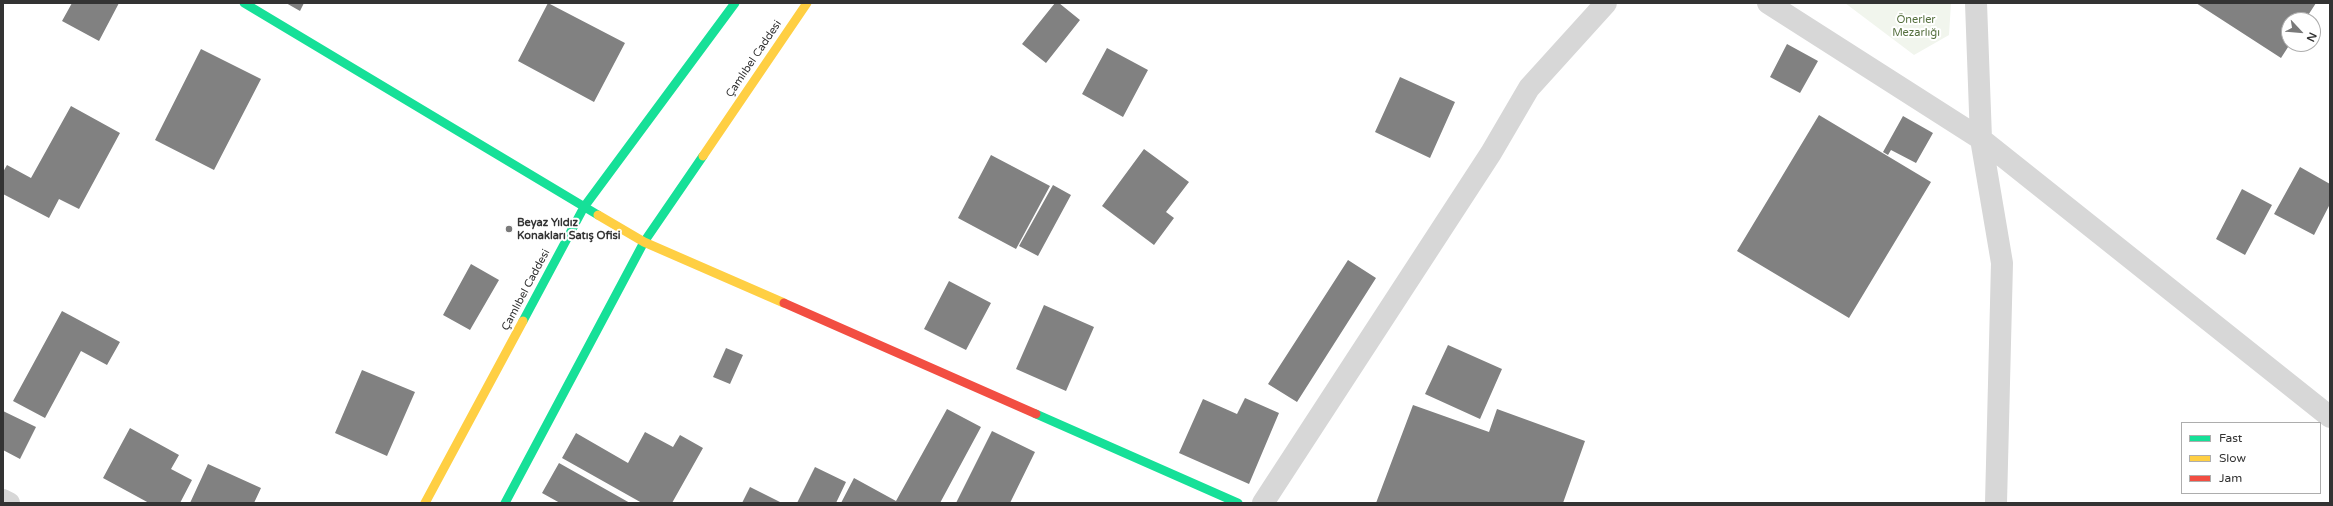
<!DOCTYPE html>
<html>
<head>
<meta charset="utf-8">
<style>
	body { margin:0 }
	#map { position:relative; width:2333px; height:506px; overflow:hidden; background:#fff; font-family:"Varela Round",sans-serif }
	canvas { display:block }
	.frame { position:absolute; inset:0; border:4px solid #333; pointer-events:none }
	.legend { position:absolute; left:2181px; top:422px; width:140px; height:72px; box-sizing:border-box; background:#fff; border:1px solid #adadad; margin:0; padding:5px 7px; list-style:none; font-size:12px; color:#333 }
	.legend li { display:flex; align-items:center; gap:8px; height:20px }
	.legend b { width:20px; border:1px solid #adadad }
	.north { position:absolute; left:2281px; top:12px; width:40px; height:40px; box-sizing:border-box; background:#fff; border:1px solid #adadad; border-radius:50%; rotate:116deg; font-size:11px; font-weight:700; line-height:16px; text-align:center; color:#333 }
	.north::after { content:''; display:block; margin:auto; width:14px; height:18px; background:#7a7a7a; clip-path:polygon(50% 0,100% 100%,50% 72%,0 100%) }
</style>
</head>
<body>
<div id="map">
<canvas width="2333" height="506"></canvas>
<div class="frame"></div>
<ul class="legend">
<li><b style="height:5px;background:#16e098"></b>Fast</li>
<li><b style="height:5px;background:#ffcf43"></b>Slow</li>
<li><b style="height:5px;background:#f24e42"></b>Jam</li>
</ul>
<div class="north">N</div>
</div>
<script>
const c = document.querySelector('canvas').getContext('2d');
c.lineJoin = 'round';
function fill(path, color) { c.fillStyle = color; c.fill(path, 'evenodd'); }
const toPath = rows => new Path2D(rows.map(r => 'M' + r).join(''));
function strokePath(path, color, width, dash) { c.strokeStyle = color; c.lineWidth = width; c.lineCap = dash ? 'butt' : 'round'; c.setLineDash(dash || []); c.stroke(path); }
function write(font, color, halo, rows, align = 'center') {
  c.font = font + ' "Varela Round",sans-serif'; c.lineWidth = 4; c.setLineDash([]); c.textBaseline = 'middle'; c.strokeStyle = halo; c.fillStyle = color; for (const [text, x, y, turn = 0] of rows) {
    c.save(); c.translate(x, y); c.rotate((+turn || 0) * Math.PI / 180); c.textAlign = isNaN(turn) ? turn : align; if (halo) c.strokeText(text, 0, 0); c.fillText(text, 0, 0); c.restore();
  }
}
fill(toPath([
	[1845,3,1951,3,1949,35,1914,55]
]), '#f1f5ed');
fill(toPath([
	[72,3,119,3,99,41,62,21],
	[286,3,304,3,300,11],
	[548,3,625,43,594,102,518,61],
	[1055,3,1059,3,1080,20,1046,63,1022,44],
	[2196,3,2316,3,2305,20,2289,20,2290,44,2281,58],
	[1787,44,1818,61,1800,93,1770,77],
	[1107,48,1148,70,1123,117,1082,94],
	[201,49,261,79,214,170,155,140],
	[1400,77,1455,102,1430,158,1375,132],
	[71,106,120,133,79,209,59,199,49,218,3,194,3,172,7,165,31,178],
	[1819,115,1931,182,1849,318,1737,251],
	[1903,116,1933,133,1916,163,1891,150,1888,155,1883,152],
	[1144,149,1189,182,1166,212,1174,218,1154,245,1102,206],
	[991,155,1050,186,1016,249,958,218],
	[2300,167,2330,184,2330,204,2314,235,2274,214],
	[1053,185,1071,195,1038,256,1019,246],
	[2242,189,2272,205,2245,255,2216,239],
	[1348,260,1376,278,1297,402,1268,384],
	[471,264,499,280,470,330,443,315],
	[949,281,991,303,966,350,924,329],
	[1044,305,1094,327,1066,391,1016,369],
	[62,311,120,342,107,365,81,351,45,418,13,401],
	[1448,345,1502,369,1480,419,1425,394],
	[726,348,743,355,730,384,713,377],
	[362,370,415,392,387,456,335,433],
	[1245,398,1279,413,1249,484,1179,453,1203,399,1237,414],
	[1413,405,1489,432,1497,409,1585,441,1563,503,1376,503],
	[947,409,981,427,940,503,841,503,854,478,896,501],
	[3,411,36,427,20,459,3,450],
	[130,428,179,455,171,469,192,480,180,503,149,503,103,478],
	[992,431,1035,452,1010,503,956,503],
	[645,432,673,447,680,435,703,448,672,503,642,503,562,458,576,433,628,463],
	[559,463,630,503,560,503,542,493],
	[208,464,261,488,254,503,190,503],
	[815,467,846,482,836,503,797,503],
	[750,487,782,503,742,503]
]), '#818181');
strokePath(toPath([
	[1768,3,1981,139,2330,417],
	[1976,3,1981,139,2002,263,1996,503],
	[3,500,9,503],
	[1263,503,1491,153,1529,88,1606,3]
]), '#d7d7d7', 22);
strokePath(toPath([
	[244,3,598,215],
	[523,321,584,207,735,3],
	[1036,414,1238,503],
	[505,503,644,242,703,156]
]), '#16e098', 9);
strokePath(toPath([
	[703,156,807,3],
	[598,215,644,242,784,303],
	[425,503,523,321]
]), '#ffcf43', 9);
strokePath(toPath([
	[784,303,1036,414]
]), '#f24e42', 9);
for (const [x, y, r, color] of [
	[509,229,4,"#7a7a7a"]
]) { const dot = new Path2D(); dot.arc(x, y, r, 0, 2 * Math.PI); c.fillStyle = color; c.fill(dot); strokePath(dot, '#fff', 1.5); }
write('11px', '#56703f', '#fff', [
	["Önerler",1916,20],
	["Mezarlığı",1916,33]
]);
write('11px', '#333', '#fff', [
	["Çamlıbel Caddesi",754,59,-56],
	["Çamlıbel Caddesi",526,290,-62]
]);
write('bold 11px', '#333', '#fff', [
	["Beyaz Yıldız",517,223],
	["Konakları Satış Ofisi",517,236]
], 'left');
</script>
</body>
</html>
